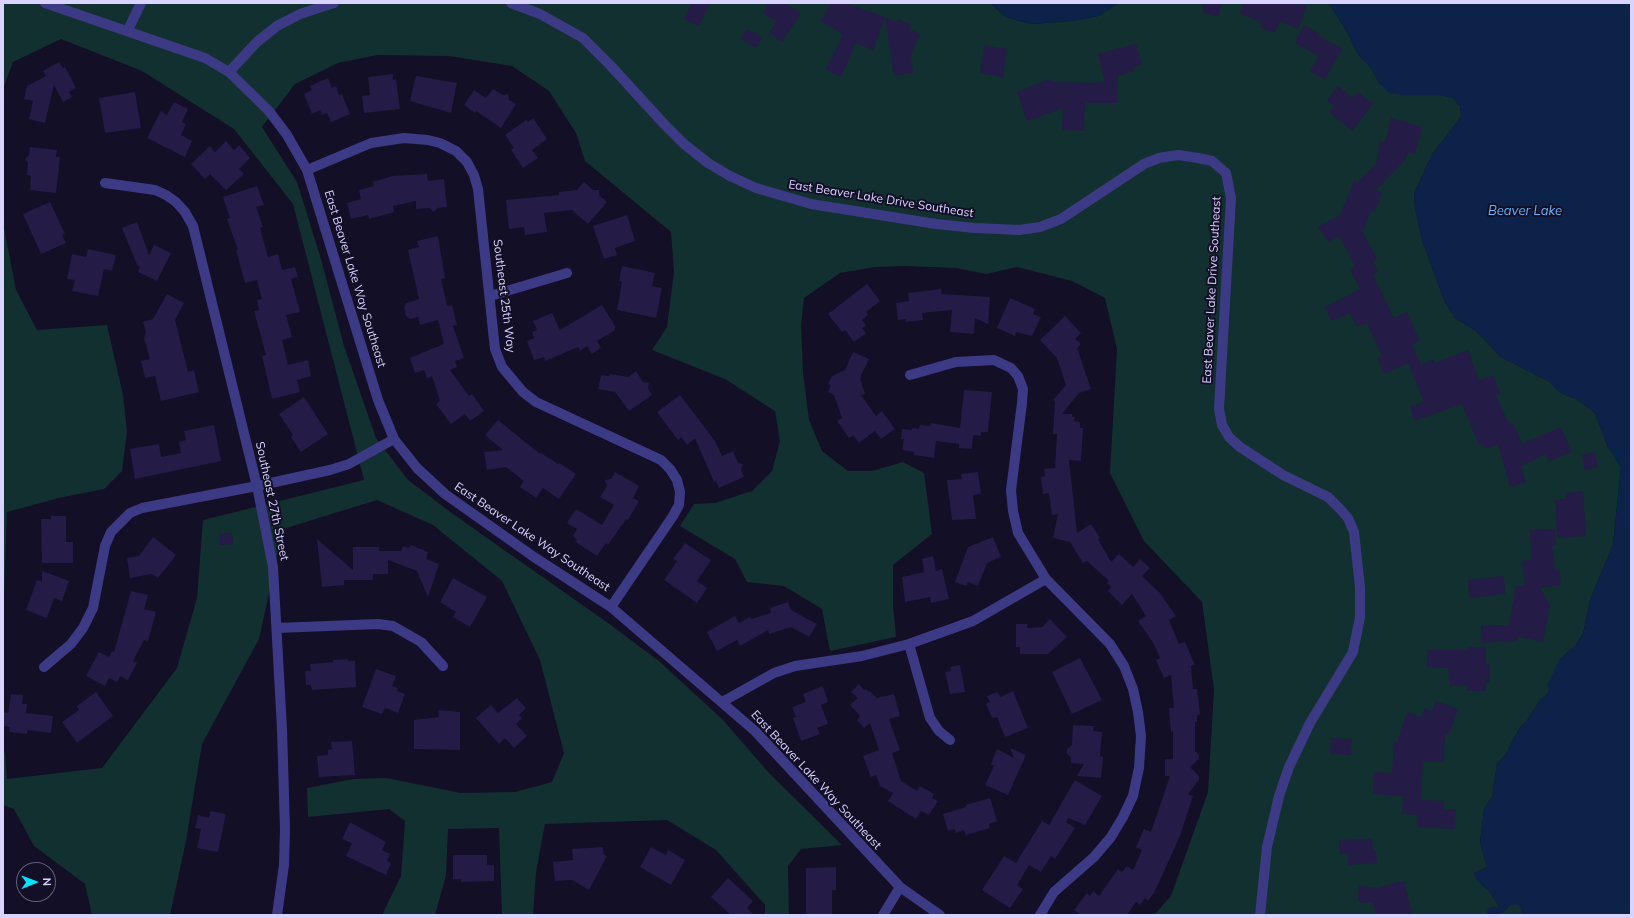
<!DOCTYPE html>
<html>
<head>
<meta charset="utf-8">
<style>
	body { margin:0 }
	#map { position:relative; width:1634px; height:918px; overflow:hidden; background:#130f26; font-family:Mulish,sans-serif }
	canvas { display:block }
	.frame { position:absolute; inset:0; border:4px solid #d9d4ff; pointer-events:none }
	.north { position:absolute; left:16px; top:862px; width:40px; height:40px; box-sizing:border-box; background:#130f26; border:1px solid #625e7d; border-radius:50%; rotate:89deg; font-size:11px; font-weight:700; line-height:16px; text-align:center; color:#d9d4ff }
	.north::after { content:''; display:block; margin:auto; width:14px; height:18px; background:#00e5ff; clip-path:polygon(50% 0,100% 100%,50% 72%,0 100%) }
</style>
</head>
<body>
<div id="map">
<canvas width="1634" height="918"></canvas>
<div class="frame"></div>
<div class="north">N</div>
</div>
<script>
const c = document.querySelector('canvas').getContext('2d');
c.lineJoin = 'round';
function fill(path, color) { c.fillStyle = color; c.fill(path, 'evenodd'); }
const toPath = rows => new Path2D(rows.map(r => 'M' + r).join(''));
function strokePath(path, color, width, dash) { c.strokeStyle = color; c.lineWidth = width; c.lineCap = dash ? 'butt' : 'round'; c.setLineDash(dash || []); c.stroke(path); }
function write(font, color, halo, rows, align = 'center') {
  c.font = font + ' Mulish,sans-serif'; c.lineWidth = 4; c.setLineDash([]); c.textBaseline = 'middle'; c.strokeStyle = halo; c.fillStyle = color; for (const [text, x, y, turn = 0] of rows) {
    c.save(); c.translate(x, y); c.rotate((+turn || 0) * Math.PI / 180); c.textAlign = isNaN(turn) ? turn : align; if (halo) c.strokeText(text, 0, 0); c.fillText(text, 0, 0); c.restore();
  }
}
fill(toPath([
	[3,3,990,3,1006,17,1031,24,1073,21,1098,16,1119,3,1329,3,1350,37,1357,53,1371,68,1380,84,1404,95,1440,95,1453,98,1460,106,1461,117,1433,153,1414,193,1415,209,1423,243,1444,300,1455,318,1475,330,1501,357,1550,382,1559,392,1578,400,1595,413,1608,447,1621,467,1613,545,1590,600,1583,634,1574,647,1560,659,1548,693,1540,700,1528,719,1519,729,1506,754,1497,764,1492,797,1484,809,1480,843,1487,867,1474,873,1477,880,1489,891,1499,906,1498,909,1487,913,1493,915,1154,915,1171,896,1208,792,1214,689,1202,602,1144,541,1110,473,1117,349,1105,298,1072,281,1017,267,986,274,956,268,905,266,875,267,840,273,804,298,801,325,803,373,809,420,822,451,848,471,872,471,903,462,924,473,932,534,893,565,893,604,896,637,830,651,822,609,784,586,747,582,735,559,680,526,694,504,715,503,752,491,772,471,780,441,775,411,725,379,652,350,667,327,674,272,671,232,585,161,576,133,549,91,512,66,449,56,377,55,338,63,295,84,262,127,297,182,321,259,344,346,376,438,408,480,453,514,608,623,659,661,723,720,769,773,842,845,801,849,788,866,789,915,765,915,765,905,716,850,667,820,545,824,536,872,533,915,502,915,499,828,448,829,446,875,435,915,382,915,401,876,405,821,389,809,308,817,307,788,354,779,386,778,461,793,515,792,552,782,564,753,540,660,502,581,433,525,377,500,283,529,259,639,202,744,186,841,170,915,92,915,85,884,34,846,14,809,3,805,3,749,5,754,7,779,102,768,177,668,197,598,203,520,364,480,293,204,234,129,142,71,61,39,13,62,3,89],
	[3,223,16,290,37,330,107,325,123,395,127,431,122,471,104,489,59,498,7,512,3,624],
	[1510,905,1518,905,1521,907,1522,915,1493,915,1503,912]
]), '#12302f');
fill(toPath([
	[990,3,1119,3,1098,16,1073,21,1031,24,1006,17],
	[1329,3,1631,3,1631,915,1522,915,1520,907,1518,905,1510,905,1503,912,1493,915,1487,913,1488,908,1494,906,1498,908,1499,906,1489,891,1477,880,1474,873,1487,867,1480,843,1484,809,1492,797,1497,764,1506,754,1519,729,1528,719,1540,700,1548,693,1549,689,1547,685,1560,659,1574,647,1583,634,1590,600,1613,545,1621,467,1608,447,1595,413,1578,400,1559,392,1550,382,1501,357,1475,330,1455,318,1444,300,1423,243,1415,209,1414,193,1433,153,1461,117,1460,106,1453,98,1440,95,1404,95,1389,93,1380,84,1371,68,1357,53,1350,37]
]), '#0c2248');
fill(toPath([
	[692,3,710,3,699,26,684,19],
	[770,3,785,3,801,13,782,42,769,33,776,22,763,13],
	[831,3,845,3,885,17,873,50,856,43,841,77,826,70,843,34,821,21],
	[1204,3,1222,3,1218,17,1202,12],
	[1244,3,1300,3,1307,6,1298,29,1280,21,1275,33,1260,27,1262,22,1240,14],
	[885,17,896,22,898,19,912,25,910,29,920,34,911,56,913,73,894,76],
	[1304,25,1320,34,1319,36,1342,49,1325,79,1310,71,1319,56,1295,43],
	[746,29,762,37,756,48,741,39],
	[1136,44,1142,65,1133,67,1134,71,1118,76,1117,103,1085,103,1084,131,1062,130,1063,108,1027,121,1017,92,1050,79,1051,82,1096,83,1096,82,1105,82,1098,54],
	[984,45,1007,49,1003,77,980,73],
	[59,62,63,68,65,67,76,88,69,92,72,97,63,102,54,85,45,123,29,119,33,101,24,99,27,86,46,76,43,71],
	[393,74,393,80,396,79,400,109,364,113,362,96,370,95,368,77],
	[416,76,457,83,451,113,410,101],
	[328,78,332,88,336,86,339,95,342,94,350,114,331,122,327,113,322,115,320,110,312,114,304,94,312,90,310,86],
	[1338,86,1353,98,1358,92,1373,104,1352,131,1329,112,1334,106,1327,100],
	[493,89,503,95,508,94,509,100,516,104,501,128,476,111,475,113,464,105,474,90,486,98],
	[135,92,141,128,105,133,99,98],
	[174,102,188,109,182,122,186,124,181,135,192,141,185,157,147,138,161,111,167,115],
	[533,118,547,139,532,150,538,158,523,168,511,150,514,148,505,135,526,120,528,122],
	[1391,118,1422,127,1415,154,1408,152,1405,160,1376,190,1382,193,1375,212,1371,210,1363,232,1377,259,1373,261,1378,272,1373,275,1394,318,1407,312,1420,341,1412,345,1421,365,1434,359,1435,363,1468,350,1479,380,1494,375,1500,394,1496,395,1509,424,1513,423,1522,444,1561,427,1572,452,1549,461,1546,454,1521,466,1526,482,1510,487,1498,444,1486,449,1483,443,1479,445,1462,404,1414,421,1410,406,1424,402,1408,363,1384,374,1377,358,1382,356,1367,323,1357,327,1350,313,1332,321,1325,307,1360,289,1350,269,1355,266,1339,236,1328,242,1318,227,1340,215,1354,181,1358,182,1376,164,1380,141,1385,142],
	[226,141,234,150,239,145,250,158,239,169,244,174,226,190,210,174,205,179,191,164,210,146,215,152],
	[30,147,57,150,56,157,60,157,56,193,30,190,31,176,27,175,28,163,25,159,29,155],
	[427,174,428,181,444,179,447,207,437,208,434,212,429,208,416,209,416,201,393,206,394,212,369,219,368,215,351,219,347,203,361,199,359,190,374,186,373,182,392,176],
	[584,182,593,190,599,190,599,195,607,202,588,224,572,210,544,213,547,232,525,235,524,227,509,229,506,200,559,195,559,192,577,190],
	[257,186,264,205,256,207,263,227,260,228,268,257,278,254,282,270,295,267,298,277,291,279,300,312,286,315,292,337,282,340,288,365,308,360,311,376,297,380,300,392,272,399,262,356,266,355,254,311,259,310,257,300,262,299,257,280,245,283,236,250,238,250,227,219,230,218,223,197],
	[50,202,65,234,62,235,66,243,41,254,23,214],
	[627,215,635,241,615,248,617,255,604,259,593,226],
	[137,222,149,255,154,245,171,253,157,281,138,272,140,267,137,265,122,228],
	[438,236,445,278,441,279,447,306,452,305,457,325,453,326,464,358,455,361,457,367,450,370,469,396,472,394,484,411,470,421,465,414,451,424,436,404,440,401,432,376,427,378,424,370,415,373,410,358,444,344,438,320,420,325,418,317,410,319,406,316,404,307,406,303,419,299,408,250,419,247,417,241],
	[88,249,116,255,112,271,104,269,98,296,72,291,75,280,67,279,72,254,86,257],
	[622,266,655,273,652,286,662,288,656,318,617,310,622,282,619,281],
	[867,284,880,301,866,312,868,315,862,320,866,325,862,328,866,333,854,342,845,330,842,332,828,314],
	[941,289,942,294,990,297,988,324,975,318,974,334,950,332,952,310,922,313,923,320,906,322,906,319,898,320,896,303,909,301,908,293],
	[167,294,184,303,175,320,188,372,194,370,199,392,161,401,155,376,145,378,141,361,150,359,144,338,146,332,143,322,153,319],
	[1010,298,1035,309,1033,314,1041,317,1032,336,1016,332,1015,336,997,328],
	[602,305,615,326,615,330,597,341,601,348,592,354,587,346,580,351,578,347,545,361,544,357,534,360,527,341,534,338,532,332,537,330,533,321,552,313,560,330],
	[1065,316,1081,333,1075,339,1081,344,1077,348,1091,389,1079,393,1062,414,1072,414,1072,417,1075,417,1074,421,1080,422,1080,428,1083,428,1081,461,1069,460,1077,533,1091,524,1100,538,1098,539,1111,562,1119,554,1133,567,1140,559,1150,568,1142,576,1160,593,1176,616,1169,620,1179,644,1185,642,1195,665,1191,666,1193,689,1197,689,1200,714,1197,715,1197,722,1195,722,1195,751,1199,755,1199,759,1190,767,1199,776,1199,780,1188,794,1193,796,1180,836,1154,893,1148,901,1145,898,1140,905,1136,902,1127,915,1081,915,1074,910,1087,893,1090,896,1093,891,1099,896,1118,869,1122,872,1127,866,1133,870,1142,850,1136,847,1144,829,1151,832,1170,776,1165,776,1165,759,1173,759,1173,731,1171,732,1169,708,1174,708,1171,675,1164,678,1156,660,1160,658,1154,644,1138,621,1146,616,1132,594,1122,605,1108,591,1111,587,1107,583,1109,581,1087,561,1083,563,1070,542,1053,538,1058,514,1052,515,1049,493,1043,494,1041,477,1045,476,1044,469,1055,468,1057,434,1053,434,1055,401,1053,400,1066,385,1057,358,1040,340],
	[853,352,869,359,860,378,865,394,861,395,876,416,882,411,895,429,881,439,875,431,859,443,853,435,849,438,837,421,842,418,834,395,828,392,831,385,828,384,832,376,845,370],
	[636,371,643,382,649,383,648,388,652,395,629,411,615,392,598,389,601,375,609,376,610,374,628,377],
	[964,390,992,392,988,432,981,432,981,436,973,435,972,449,959,448,959,444,936,441,934,458,914,455,914,452,902,450,904,439,901,439,902,429,912,430,912,428,919,429,920,425,930,426,931,423,960,428],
	[680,395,715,441,722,456,733,451,738,463,743,464,741,470,744,477,719,488,716,481,714,482,695,438,687,445,681,437,678,440,657,412],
	[304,397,328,434,301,452,291,437,293,435,279,414],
	[498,420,540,454,541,453,558,464,559,463,576,474,559,499,543,488,536,498,520,487,524,481,506,467,487,470,484,452,503,450,485,435],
	[214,425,221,461,135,479,130,449,159,444,161,457,181,453,179,442,186,440,184,431],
	[1595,452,1598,467,1585,470,1582,455],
	[615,472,639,486,633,498,639,501,628,520,626,519,608,545,606,543,597,556,576,542,577,540,573,536,577,529,567,523,576,509,602,525,614,505,600,497,607,486,605,480,611,479],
	[978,472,981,494,973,495,976,519,952,520,947,480,962,479,961,474],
	[1583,491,1586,536,1557,538,1555,500,1565,499,1565,493],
	[51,516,66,516,66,542,73,542,73,563,42,563,41,519,51,519],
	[1555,529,1556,545,1552,545,1555,571,1559,570,1561,585,1540,588,1550,605,1543,642,1517,636,1517,641,1482,643,1481,626,1509,625,1516,586,1525,585,1522,561,1531,560,1530,530],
	[232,533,233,544,220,545,219,534],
	[153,537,176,555,158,578,152,574,130,578,127,558,139,556],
	[993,537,1001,557,987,563,978,586,968,582,966,586,955,582,968,547],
	[317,539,353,570,353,547,379,547,379,551,401,551,403,546,409,548,411,545,428,552,426,559,439,564,428,597,417,571,388,560,388,574,373,574,373,580,344,580,344,585,322,587],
	[685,543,711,560,697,581,707,588,697,603,664,580,677,561,673,559],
	[933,556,936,571,942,569,949,599,931,603,930,597,905,602,902,577,924,572,922,559],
	[42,571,69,581,62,601,54,598,47,618,26,610,37,580,42,582],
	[1504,576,1505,594,1470,598,1468,580],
	[453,578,487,597,470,627,453,617,456,612,440,602],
	[131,591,148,595,144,609,156,612,148,641,144,640,133,661,137,663,128,680,120,676,117,682,109,678,105,686,86,676,99,652,109,657,112,651,114,652],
	[788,602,791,610,817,624,809,637,791,627,769,634,768,630,740,646,737,640,717,651,707,632,735,616,739,623,750,617,752,619,771,613,770,608],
	[1050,619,1067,637,1048,654,1020,654,1020,647,1016,647,1016,624,1027,624,1027,628,1042,627],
	[1468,647,1486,647,1486,664,1490,664,1490,682,1486,682,1486,691,1467,691,1467,686,1450,686,1448,668,1427,667,1427,650,1468,650],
	[1080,658,1102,700,1072,714,1052,672],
	[348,659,348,661,355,661,356,687,312,690,311,685,306,685,305,671,311,671,310,664,333,662,333,660],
	[960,665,965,692,950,694,945,672,951,671,950,667],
	[376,669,396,676,392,686,398,688,397,691,405,694,398,713,385,708,382,714,362,707],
	[859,684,864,690,866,689,869,692,870,691,877,698,894,694,900,716,889,719,900,750,892,753,901,781,917,791,920,786,934,794,932,798,938,801,929,815,921,811,916,819,888,801,893,793,880,786,876,775,871,777,863,756,879,750,870,723,864,728,857,720,860,716,850,705,858,698,851,692],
	[823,686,828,702,821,705,828,724,817,728,820,734,801,741,793,718,796,717,792,707,806,702,803,694],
	[1013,691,1028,728,1005,737,997,717,992,718,986,704,990,702,987,696,997,692,1001,697],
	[96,692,113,716,77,743,62,722,79,710,77,706],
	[11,694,23,695,22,704,27,704,26,713,53,716,51,733,27,730,27,734,9,732,10,727,3,726,3,712,8,713],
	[517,698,526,708,519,715,522,718,516,724,527,736,514,748,505,738,499,744,476,718,491,705,498,713],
	[1436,701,1458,709,1449,735,1445,733,1444,762,1423,761,1421,800,1444,801,1444,809,1456,809,1455,829,1417,827,1418,815,1402,814,1403,796,1373,794,1374,772,1392,773,1394,742,1397,742,1407,712,1421,717,1425,708,1432,711],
	[438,710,460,712,460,750,414,749,414,720,439,717],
	[1073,725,1094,726,1093,731,1102,732,1100,756,1103,757,1101,778,1077,776,1084,764,1071,763,1071,758,1067,753,1067,749,1072,745],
	[1331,738,1352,739,1351,755,1330,754],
	[352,741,355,775,319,777,317,756,328,755,328,750,332,749,331,742],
	[1010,748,1026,755,1008,795,985,785,994,766,991,764,997,749,1014,758],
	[1075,780,1102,796,1085,825,1068,818,1066,822,1075,828,1055,859,1051,856,1041,872,1029,865,1017,885,1023,889,1010,908,982,890,1004,856,1016,863,1042,821,1049,825],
	[990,798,997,821,989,824,990,828,966,835,964,830,956,833,954,829,948,831,943,814,966,807,966,805],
	[210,811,226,814,218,852,197,848,201,829,195,828,198,815,209,818],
	[350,822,386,842,382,850,390,854,387,861,391,863,386,875,346,856,352,843,342,839],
	[1372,839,1373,851,1376,851,1377,863,1348,865,1348,854,1340,854,1339,840],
	[603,847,603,854,607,856,589,890,572,880,555,881,553,862,573,860,572,849],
	[651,847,666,855,668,850,685,860,671,885,640,867],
	[453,855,487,855,487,865,494,865,494,881,461,882,461,879,453,879],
	[836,867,836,890,832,890,832,915,806,915,806,868],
	[728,878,753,901,747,908,754,915,731,915,711,897],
	[1404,881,1412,913,1403,915,1376,915,1373,903,1358,902,1359,886,1377,888]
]), '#241b47');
strokePath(toPath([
	[45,3,205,58,229,72,269,111,287,135,307,170,378,400,394,439,417,468,445,494,534,557,611,607,755,731,900,887,940,915],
	[511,3,540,14,583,38,610,65,665,125,684,144,708,163,730,176,756,188,811,204,936,224,975,228,1019,230,1040,227,1061,219,1144,164,1159,158,1178,155,1198,158,1212,161,1226,173,1231,198,1219,409,1222,425,1229,437,1240,447,1283,475,1328,497,1339,508,1348,518,1354,532,1360,587,1360,617,1353,652,1310,723,1289,767,1279,796,1267,847,1260,915],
	[128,30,141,3],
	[229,72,257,42,277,26,300,14,334,3],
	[307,170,371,143,404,138,428,140,440,143,456,151,467,162,474,175,478,189,495,349,502,367,523,392,536,402,661,460,670,469,677,480,680,492,679,505,673,516,611,607],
	[105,183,155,190,166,195,176,202,185,212,193,226,257,486,273,567,282,729,285,829,284,865,277,915],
	[490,296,567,273],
	[910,375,956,362,994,360,1011,368,1018,376,1023,389,1022,403,1011,490,1013,511,1018,533,1046,579,1110,644,1124,666,1133,689,1138,712,1141,736,1139,768,1133,796,1123,817,1111,837,1094,857,1054,892,1040,915],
	[277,628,378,624,393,626,421,642,443,666],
	[909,644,930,718,939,731,950,740],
	[44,667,71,644,83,628,93,608,105,546,111,532,130,513,142,508,257,486,330,470,349,464,394,439],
	[722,702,774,673,795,666,862,656,909,644,973,621,1046,579],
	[883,915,900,887]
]), '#3d3a85', 10);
write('12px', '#d9d4ff', '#130f26', [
	["East Beaver Lake Drive Southeast",881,199,9],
	["East Beaver Lake Way Southeast",355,279,73],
	["East Beaver Lake Drive Southeast",1212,290,-87],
	["Southeast 25th Way",504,296,83],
	["Southeast 27th Street",272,501,78],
	["East Beaver Lake Way Southeast",532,537,34],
	["East Beaver Lake Way Southeast",816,780,47]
]);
write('italic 13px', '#62b6ff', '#130f26', [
	["Beaver Lake",1525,211]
]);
</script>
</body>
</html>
